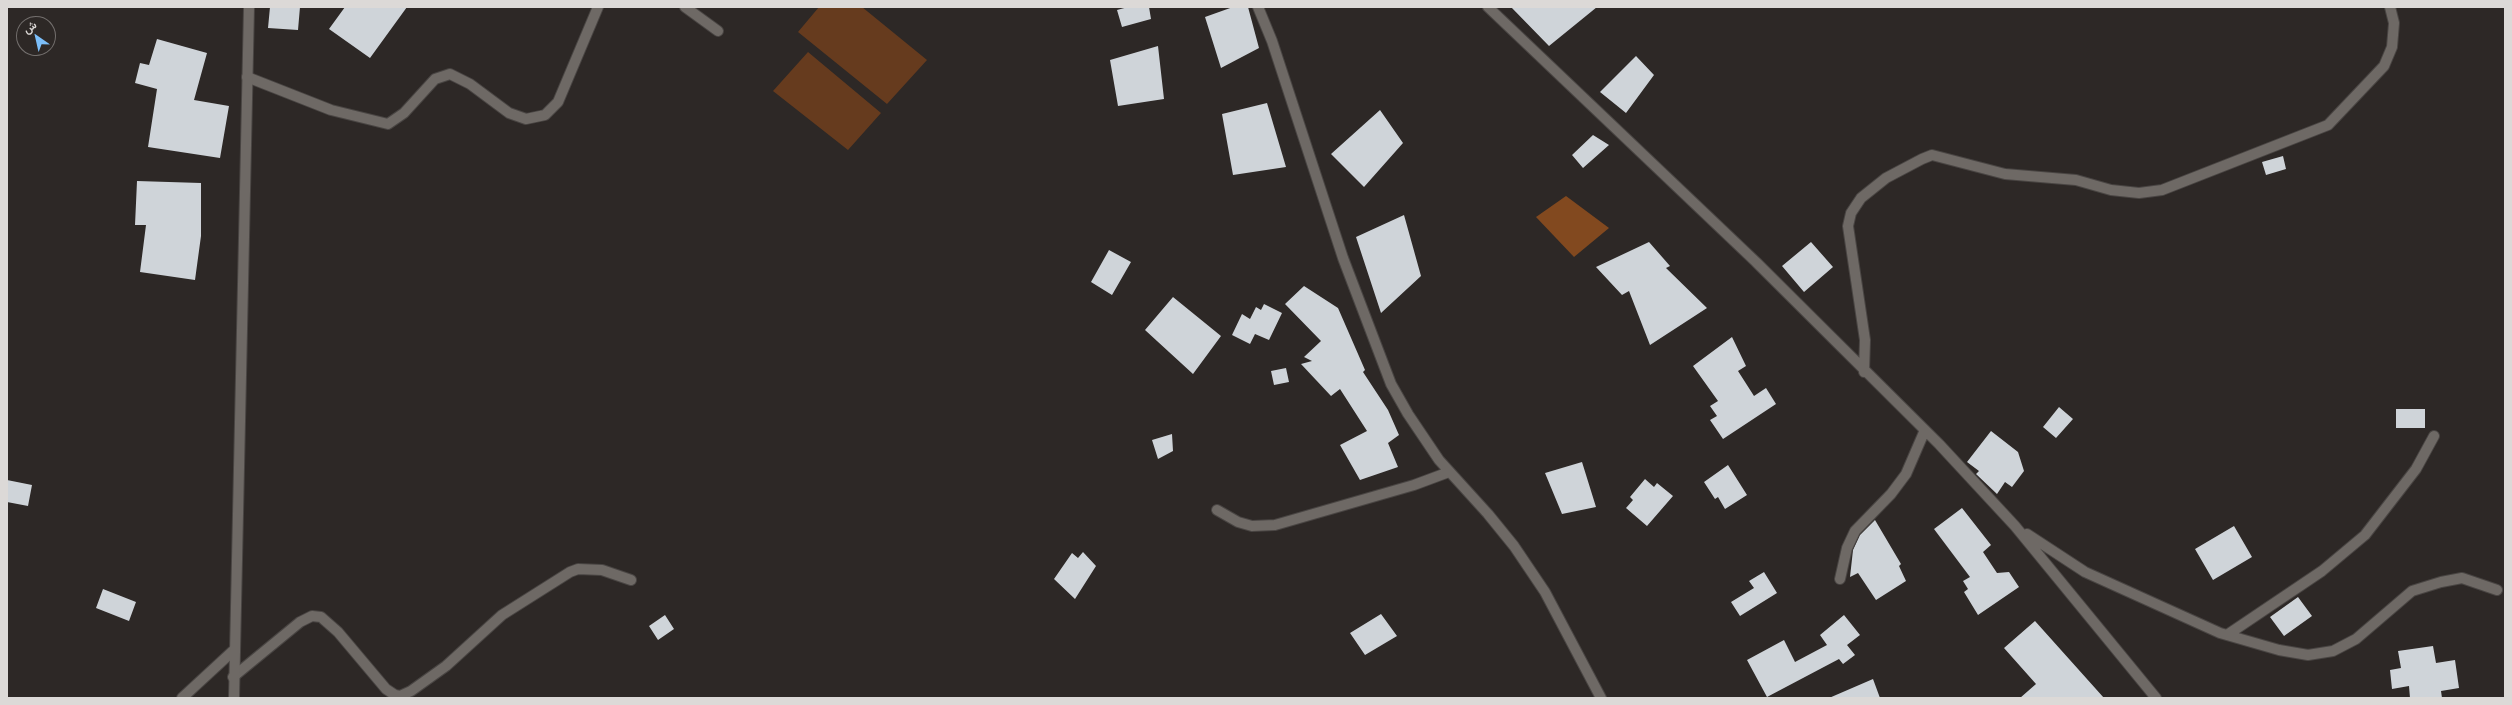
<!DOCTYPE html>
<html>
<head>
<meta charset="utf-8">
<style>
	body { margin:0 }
	#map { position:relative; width:2512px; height:705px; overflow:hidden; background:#2d2826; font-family:Mulish,Vazirmatn,sans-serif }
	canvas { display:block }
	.frame { position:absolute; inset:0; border:8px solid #dcd9d7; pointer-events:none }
	.north { position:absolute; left:16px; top:16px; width:40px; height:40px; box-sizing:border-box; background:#2d2826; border:1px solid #736f6d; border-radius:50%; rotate:326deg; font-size:11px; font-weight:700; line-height:16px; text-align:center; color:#dcd9d7 }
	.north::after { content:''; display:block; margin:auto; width:14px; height:18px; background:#7bbef9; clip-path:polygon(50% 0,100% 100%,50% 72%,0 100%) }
</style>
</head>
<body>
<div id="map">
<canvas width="2512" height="705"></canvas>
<div class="frame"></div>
<div class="north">ش</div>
</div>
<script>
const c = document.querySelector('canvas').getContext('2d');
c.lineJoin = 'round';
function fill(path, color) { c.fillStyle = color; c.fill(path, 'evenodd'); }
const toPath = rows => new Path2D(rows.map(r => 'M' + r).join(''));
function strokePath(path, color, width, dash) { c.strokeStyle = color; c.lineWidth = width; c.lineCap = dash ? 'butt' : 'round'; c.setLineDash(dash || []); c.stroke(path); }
fill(toPath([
	[819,7,862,7,927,60,887,104,798,32],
	[808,52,881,113,848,150,773,91]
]), '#663b1e');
fill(toPath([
	[1566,196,1609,228,1574,257,1536,217]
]), '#82491f');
fill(toPath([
	[270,7,300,7,298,30,268,28],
	[345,7,407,7,370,58,329,29],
	[1128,7,1149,7,1151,19,1122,27,1117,10],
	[1233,7,1248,7,1259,48,1221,68,1205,17],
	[1511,7,1597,7,1549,46],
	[157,39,207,53,194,100,229,106,220,158,148,147,157,89,135,83,140,63,149,65],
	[1158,46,1164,99,1118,106,1110,60],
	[1636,56,1654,75,1626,113,1600,92],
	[1267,103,1286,167,1233,175,1222,114],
	[1380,110,1403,143,1364,187,1331,154],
	[1593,135,1609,145,1583,168,1572,155],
	[2283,156,2286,169,2266,175,2262,162],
	[137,181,201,183,201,236,195,280,140,272,146,225,135,225],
	[1404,215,1421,276,1381,313,1356,237],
	[1649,242,1670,266,1666,268,1707,308,1650,345,1629,291,1622,295,1596,267],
	[1811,242,1833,267,1804,292,1782,266],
	[1109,250,1131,262,1112,295,1091,282],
	[1304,286,1338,308,1365,370,1363,372,1388,410,1399,435,1388,443,1398,467,1360,480,1340,445,1367,431,1340,389,1331,396,1301,364,1312,361,1304,357,1321,341,1285,304],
	[1173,297,1221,336,1193,374,1145,330],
	[1264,304,1282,313,1269,340,1255,334,1250,344,1232,335,1242,314,1250,319,1256,307,1261,310],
	[1732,337,1746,366,1738,371,1754,396,1766,388,1776,404,1723,439,1710,420,1717,416,1710,406,1718,401,1693,366],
	[1286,368,1289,382,1274,385,1271,371],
	[2059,407,2073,419,2056,438,2043,427],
	[2396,409,2425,409,2425,428,2396,428],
	[1991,431,2018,452,2024,471,2012,487,2005,482,1997,494,1976,474,1979,471,1967,462],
	[1172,434,1173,451,1158,459,1152,440],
	[1582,462,1596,507,1562,514,1545,473],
	[1728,465,1747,495,1725,509,1718,497,1715,499,1704,482],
	[1645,479,1654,487,1657,483,1673,496,1647,526,1626,508,1633,500,1630,497],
	[7,480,32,485,28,506,7,502],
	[1962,508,1991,545,1983,552,1997,573,2009,572,2019,587,1978,615,1964,592,1968,589,1963,581,1970,577,1934,529],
	[1875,520,1901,564,1899,566,1906,581,1876,600,1858,573,1850,577,1853,550,1860,535],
	[2234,526,2252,557,2213,580,2195,549],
	[1083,552,1096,566,1075,599,1054,579,1072,553,1078,558],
	[1764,572,1777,593,1740,616,1731,602,1754,588,1749,581],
	[103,589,136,602,129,621,96,608],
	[2298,597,2312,616,2284,636,2270,617],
	[1381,614,1397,636,1365,655,1350,633],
	[665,615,674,629,658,640,649,626],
	[1844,615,1860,635,1847,645,1855,655,1843,664,1839,659,1767,697,1747,660,1784,640,1795,662,1827,645,1820,635],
	[2035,621,2104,698,2020,698,2036,684,2004,648],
	[2433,646,2436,663,2455,660,2459,688,2441,691,2442,698,2410,698,2409,686,2392,689,2390,670,2401,668,2398,651],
	[1873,679,1880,698,1829,698]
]), '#cfd4d9');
const minor = toPath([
	[685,7,718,31],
	[1258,7,1272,41,1343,258,1391,384,1408,414,1439,460,1488,514,1514,546,1545,592,1601,698],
	[1488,7,1756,262,1939,444,2015,526,2156,698],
	[247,77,331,110,388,124,404,113,435,79,450,74,470,84,509,113,526,119,545,115,558,102,598,7],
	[1864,372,1865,340,1848,226,1851,213,1861,198,1886,178,1922,159,1932,155,2005,174,2076,180,2111,190,2139,193,2162,190,2328,125,2384,66,2392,47,2394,23,2390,7],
	[1217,510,1238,522,1252,526,1275,525,1414,485,1449,472],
	[2027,534,2085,572,2220,633,2279,650,2308,655,2333,651,2356,639,2412,591,2441,582,2462,578,2497,590],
	[1840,579,1847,548,1855,531,1891,494,1906,474,1925,430],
	[2227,635,2322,571,2365,535,2416,469,2434,436],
	[233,677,300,622,312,616,321,617,338,632,386,689,395,695,400,696,411,691,446,666,502,615,570,572,578,569,602,570,631,580],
	[182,698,234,650]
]);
const secondary = toPath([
	[234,698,249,7]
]);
strokePath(minor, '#494543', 12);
strokePath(secondary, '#494543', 12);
strokePath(minor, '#6e6965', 10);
strokePath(secondary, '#6e6965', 10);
</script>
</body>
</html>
